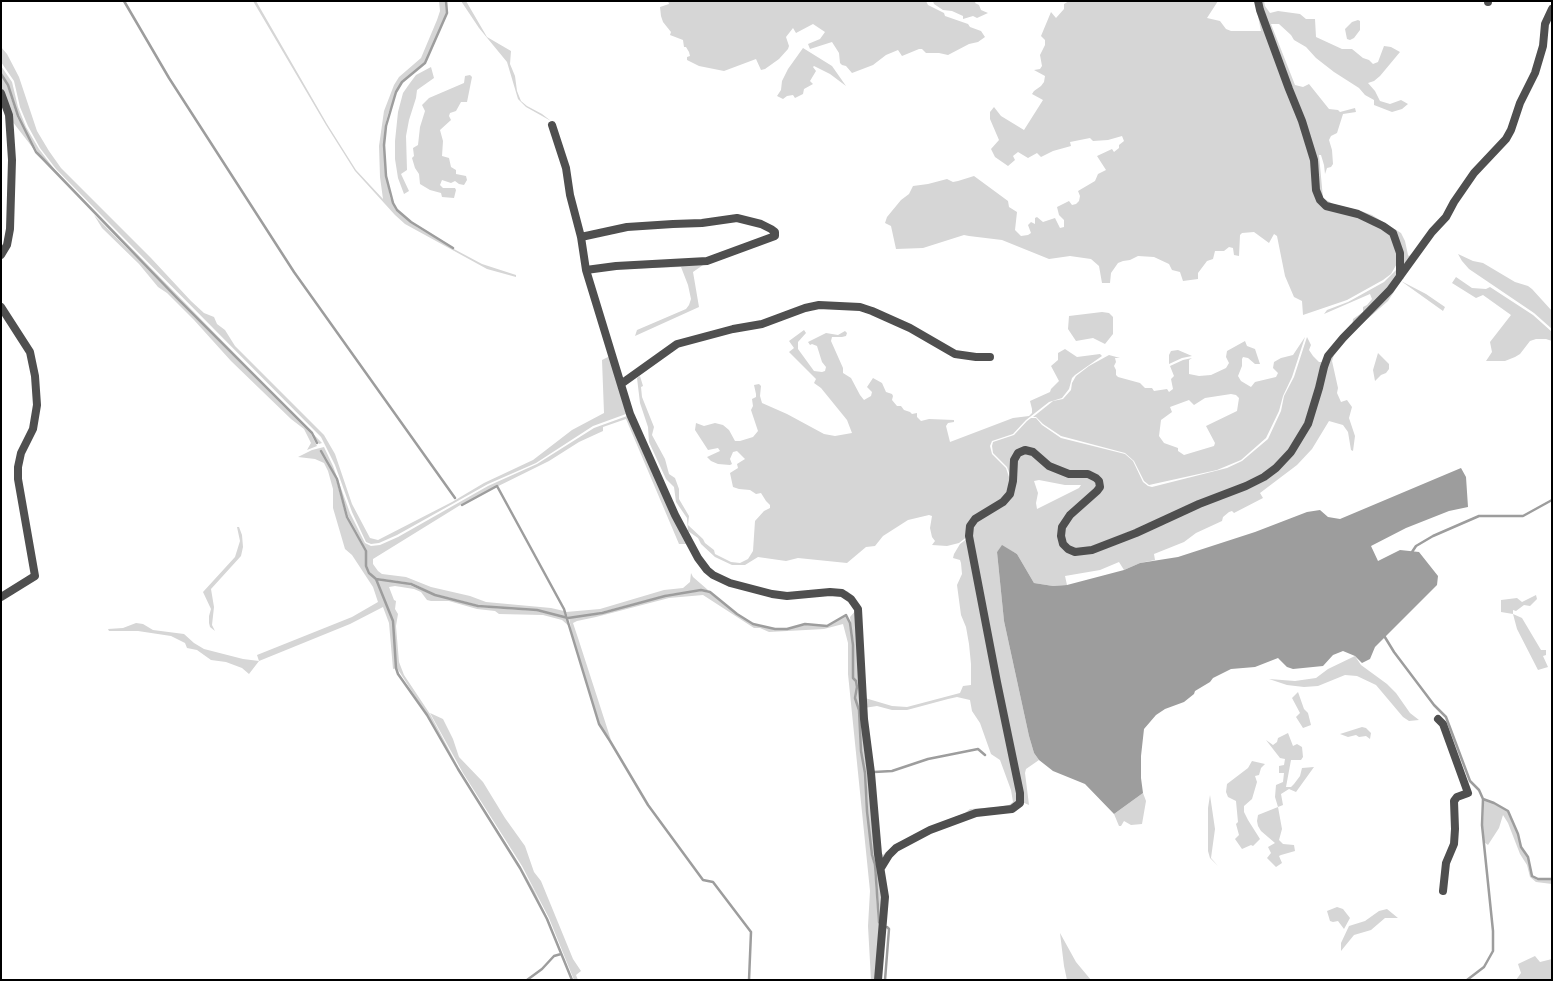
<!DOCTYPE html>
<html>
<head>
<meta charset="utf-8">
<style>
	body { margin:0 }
	#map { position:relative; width:1553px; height:981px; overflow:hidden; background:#fff; font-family:Roboto,sans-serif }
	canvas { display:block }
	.frame { position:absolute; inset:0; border:2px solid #000; pointer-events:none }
</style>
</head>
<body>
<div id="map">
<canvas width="1553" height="981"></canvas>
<div class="frame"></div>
</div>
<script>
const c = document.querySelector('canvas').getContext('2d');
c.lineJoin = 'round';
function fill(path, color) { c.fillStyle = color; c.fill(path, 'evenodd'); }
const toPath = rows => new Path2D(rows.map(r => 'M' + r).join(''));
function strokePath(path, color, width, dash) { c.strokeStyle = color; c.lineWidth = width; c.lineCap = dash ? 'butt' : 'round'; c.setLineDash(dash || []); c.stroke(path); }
fill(toPath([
	[253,1,256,1,327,124,356,170,383,199,380,177,379,146,384,111,394,85,399,77,421,58,437,20,440,11,439,1,445,1,446,13,425,63,399,86,388,114,385,126,384,145,386,176,390,197,396,210,417,227,452,248,482,264,516,275,516,277,487,269,405,224,395,215,355,171,326,125],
	[461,1,466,1,487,37,511,51,510,64,515,76,517,91,521,101,527,106,542,114,551,121,526,107,518,99,507,62,479,28],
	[668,1,926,1,928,5,944,13,945,16,968,24,970,27,981,31,985,37,978,42,969,44,948,55,939,53,926,53,922,49,919,49,902,56,898,50,886,55,873,65,852,73,846,66,842,65,840,63,839,53,832,42,810,49,808,44,820,39,825,32,813,24,796,33,793,28,786,37,789,46,788,49,779,59,765,69,761,70,756,59,724,71,699,66,687,60,687,57,690,56,689,52,686,47,684,47,683,40,670,35,671,32,663,22,661,16,660,7,669,4],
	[933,1,976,1,975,3,979,5,981,10,988,13,977,18,973,16,963,19,963,16,952,11,943,10,934,4],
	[1069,1,1218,1,1207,18,1220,21,1226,29,1231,31,1261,31,1257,11,1278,63,1312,160,1318,201,1353,214,1391,234,1399,260,1391,274,1383,280,1347,300,1303,315,1302,301,1294,297,1285,276,1277,236,1274,234,1269,243,1254,232,1242,233,1240,235,1239,256,1234,255,1233,248,1229,247,1224,251,1215,251,1213,259,1207,261,1198,273,1198,279,1183,281,1180,272,1172,270,1169,264,1154,257,1138,256,1130,260,1123,261,1118,263,1111,273,1110,283,1102,283,1099,266,1091,259,1070,256,1049,259,1002,240,969,236,964,235,923,248,896,249,891,226,885,223,887,217,901,200,909,194,913,186,928,184,947,179,953,182,958,181,974,176,1008,201,1009,207,1017,212,1015,230,1021,236,1028,235,1031,233,1028,225,1031,222,1035,224,1035,218,1037,217,1043,222,1055,218,1060,228,1064,227,1064,220,1059,215,1057,207,1069,201,1072,205,1076,204,1079,201,1080,196,1078,191,1095,181,1098,174,1106,170,1097,156,1112,149,1114,152,1119,148,1119,145,1124,141,1122,136,1108,140,1093,141,1090,138,1070,142,1071,146,1053,151,1041,157,1037,153,1028,158,1018,152,1013,156,1015,160,1008,166,995,157,991,149,999,140,990,119,990,112,994,107,1001,116,1024,130,1043,100,1032,94,1034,91,1041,86,1044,82,1045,76,1034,70,1040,69,1042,66,1040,55,1045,45,1045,40,1041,36,1051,12,1056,18,1064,9,1064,4],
	[1260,1,1264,1,1265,6,1270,13,1278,11,1300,14,1306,19,1315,19,1316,37,1342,49,1352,49,1363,58,1369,60,1373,64,1378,62,1384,46,1391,47,1400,52,1380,76,1374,81,1368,83,1375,91,1380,101,1390,104,1401,100,1408,104,1402,109,1392,112,1374,105,1374,100,1365,95,1359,88,1334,72,1316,58,1306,47,1294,40,1291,35,1279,24,1271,24,1295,85,1303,87,1309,84,1329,109,1338,110,1340,112,1355,108,1356,112,1343,114,1337,133,1331,136,1329,140,1332,150,1333,164,1331,167,1327,168,1325,174,1324,165,1321,155,1319,155,1323,198,1333,204,1361,211,1372,215,1401,233,1405,241,1408,255,1409,256,1415,251,1403,271,1396,236,1321,199,1316,168],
	[1358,20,1360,21,1360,30,1354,38,1350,40,1347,39,1345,29,1352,22],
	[1,47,7,54,19,77,37,131,49,151,61,168,151,258,191,301,204,313,214,317,217,324,225,330,235,346,324,435,335,454,352,504,370,538,378,540,452,502,484,483,533,460,572,430,604,413,602,360,610,356,626,414,593,426,536,463,488,484,397,535,379,543,371,544,366,542,352,512,335,465,321,437,105,219,56,169,40,148,28,126,20,107,14,81,1,62],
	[803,48,832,66,846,86,830,74,814,66,813,67,816,71,810,81,813,84,804,89,803,94,795,98,793,95,787,96,783,99,777,96,781,90,782,81,788,69],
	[1,66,12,82,18,107,26,127,39,149,55,170,322,443,319,444,312,433,177,298,43,159,37,151,18,116,8,85,1,73],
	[431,67,434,78,417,90,416,98,409,120,406,136,407,170,401,174,409,191,404,194,398,178,395,159,395,141,398,112,403,93,410,83,416,75],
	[1,75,7,85,17,117,36,152,12,121,1,88],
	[470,75,472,77,467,102,461,102,456,111,450,113,449,116,451,120,440,130,443,141,442,156,449,158,451,167,456,170,456,174,466,176,467,180,464,185,459,184,455,181,451,183,442,180,440,185,443,188,455,188,456,190,454,198,442,197,441,193,430,190,420,184,419,174,415,168,412,158,414,156,413,148,418,145,420,127,425,111,422,105,429,98,464,83,465,76],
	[94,215,311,434,317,446,307,450,311,443,304,429,291,419,231,361,194,320,167,293,158,287,139,264,102,228],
	[1458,254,1473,261,1483,263,1515,282,1528,286,1532,289,1552,311,1552,329,1534,313,1469,269,1462,261],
	[706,263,693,272,699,307,635,336,637,330,686,309,689,305,691,299,688,285,681,267,620,269],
	[1397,269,1399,277,1352,328,1353,319,1363,312,1363,307,1367,305,1372,299,1370,294,1324,314,1327,310,1348,302,1384,282],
	[1456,277,1472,288,1486,289,1490,287,1533,315,1552,332,1552,341,1546,339,1536,339,1530,341,1520,354,1515,357,1505,361,1486,361,1492,352,1490,342,1511,315,1483,295,1476,298,1452,283],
	[1401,279,1401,281,1426,294,1445,307,1443,311,1401,281,1388,301,1356,329,1334,355,1332,361,1338,388,1337,393,1341,402,1347,400,1352,407,1349,418,1355,436,1353,451,1351,450,1348,432,1343,425,1329,421,1312,449,1297,465,1260,493,1263,498,1234,513,1232,511,1229,512,1223,517,1222,521,1196,533,1184,542,1154,554,1155,560,1140,563,1124,570,1119,562,1100,570,1065,576,1067,585,1053,586,1034,583,1017,554,1002,546,997,552,1004,621,1029,736,1034,753,1039,760,1026,769,1025,773,1029,805,1022,802,971,542,973,523,1004,503,1017,457,1029,451,1048,467,1088,474,1099,484,1078,506,1060,536,1075,553,1259,481,1300,441,1329,357],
	[1039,480,1065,485,1081,485,1079,488,1037,509,1036,503,1038,493,1034,481],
	[1102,312,1109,313,1113,317,1113,334,1105,344,1093,338,1076,341,1068,329,1069,316],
	[804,330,806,333,798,342,798,349,814,371,822,372,825,371,826,367,822,362,817,346,812,344,810,345,808,342,826,333,838,335,845,331,847,333,846,336,842,337,832,337,831,341,843,368,843,373,851,378,860,395,864,400,871,396,872,392,867,387,873,378,882,383,886,392,892,394,893,396,892,400,897,406,901,406,904,410,910,412,912,414,917,413,917,417,921,421,929,419,954,420,954,422,948,423,946,426,950,442,1013,418,1029,416,1032,413,1032,409,1030,401,1050,392,1051,389,1059,381,1051,366,1058,360,1058,353,1065,349,1077,357,1100,354,1102,356,1075,375,1072,378,1069,389,1062,398,1049,402,1026,420,1013,434,992,441,990,446,992,454,1006,468,1011,483,1009,494,979,515,968,536,959,543,947,546,932,545,935,541,932,537,930,528,932,516,929,515,908,520,883,536,875,546,866,547,847,563,798,558,786,561,758,557,745,565,732,565,715,557,701,544,698,538,688,531,687,518,676,502,674,487,666,479,649,442,648,427,640,403,637,378,640,376,643,386,641,387,642,397,654,427,652,435,665,459,669,474,675,478,679,489,679,499,689,516,688,525,703,539,705,543,714,550,715,554,731,562,740,563,748,559,753,551,755,521,764,511,770,508,770,505,766,501,761,493,756,494,750,490,739,489,733,487,730,473,738,468,737,464,745,459,737,451,733,452,730,459,732,464,730,465,718,464,711,461,707,457,720,451,718,448,708,450,695,430,696,423,704,426,715,423,723,425,729,430,735,441,740,441,753,437,758,431,751,410,753,406,752,399,756,397,756,394,754,385,759,384,761,386,760,396,762,403,787,414,824,434,835,436,852,433,847,420,821,388,814,383,816,379,789,352,794,348,789,341],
	[1305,337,1292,377,1283,396,1279,411,1266,438,1241,460,1217,470,1149,485,1144,481,1134,461,1125,453,1061,436,1043,424,1036,417,1033,417,1053,401,1063,399,1071,390,1072,383,1076,376,1089,366,1109,355,1120,358,1115,358,1116,362,1114,366,1116,370,1116,375,1118,377,1140,383,1145,388,1152,388,1154,391,1167,389,1169,392,1173,389,1171,379,1174,376,1170,366,1183,360,1192,358,1189,360,1189,374,1199,376,1211,375,1226,368,1229,363,1226,357,1227,351,1245,341,1247,346,1255,349,1260,364,1255,364,1248,358,1243,357,1242,359,1242,366,1238,376,1241,381,1251,387,1255,382,1276,377,1278,373,1273,368,1274,362,1281,358,1293,355],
	[1231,394,1236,395,1239,398,1237,411,1206,426,1215,443,1214,446,1184,455,1178,451,1178,448,1164,443,1159,436,1161,420,1172,412,1170,407,1189,400,1194,405,1205,398],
	[1307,337,1311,345,1309,350,1313,356,1319,362,1324,362,1312,408,1290,451,1263,476,1105,545,1075,551,1064,543,1065,523,1094,496,1100,481,1069,472,1020,450,1012,481,1007,467,993,453,992,446,993,442,1014,435,1027,421,1031,418,1036,418,1042,425,1061,438,1125,454,1133,461,1143,482,1148,486,1152,487,1227,468,1242,461,1268,439,1281,411,1284,396,1294,377],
	[1178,350,1192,356,1182,358,1169,364,1169,355,1171,351],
	[1378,353,1389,364,1389,369,1386,373,1381,375,1375,381,1373,370],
	[627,416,689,544,679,544,626,419,603,427,603,431,579,442,549,461,462,504,373,559,373,564,378,571,382,574,406,577,431,587,470,596,486,602,551,608,564,611,567,617,537,610,478,605,435,594,412,583,376,578,372,576,367,566,367,551,348,516,337,479,327,459,321,450,320,450,336,479,346,517,365,551,365,566,369,573,376,579,383,595,376,579,402,582,434,595,478,607,537,611,567,618,570,627,562,620,543,615,499,614,495,611,477,609,449,601,431,601,427,600,421,592,414,589,395,586,389,587,394,600,396,601,395,609,398,614,396,626,399,662,404,675,430,714,462,774,521,867,535,892,548,919,572,980,547,919,520,867,458,769,427,715,397,668,393,669,389,623,383,607,350,624,259,661,249,674,242,668,226,662,211,660,197,650,187,648,185,643,171,636,138,631,109,631,108,629,123,628,136,623,143,624,153,630,184,634,194,643,204,649,243,659,259,661,257,655,352,617,378,602,373,587,352,555,345,549,333,508,333,489,328,471,324,463,315,459,298,457,312,450,324,447,333,466,350,513,365,543,371,546,380,545,398,537,488,486,537,464,594,428],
	[237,527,239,527,242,535,243,547,241,556,211,589,214,607,212,625,215,631,210,627,209,623,209,616,211,609,203,592,235,557,240,541],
	[968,538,1020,799,1018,804,1011,807,975,812,929,829,895,847,882,861,879,854,872,773,874,773,880,851,883,855,895,844,912,837,927,828,965,813,970,809,998,807,1009,805,1013,802,1011,790,1000,760,991,754,980,723,972,711,970,700,957,697,948,699,907,710,892,710,877,706,864,708,859,609,852,598,843,592,847,591,852,595,860,608,865,698,892,706,907,707,960,693,963,686,971,685,971,664,969,644,966,627,961,615,957,585,962,574,961,563,960,560,953,558,954,554,960,544],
	[691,573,693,577,708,590,701,590,670,594,586,616,568,617,566,612,600,609,664,590,683,588,690,582],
	[701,591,710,593,736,614,753,625,775,629,787,629,805,625,827,626,843,617,846,616,848,618,853,645,854,669,852,678,856,682,857,687,855,698,859,710,860,751,865,773,867,811,871,855,874,865,878,922,881,924,875,865,872,855,868,811,866,773,861,751,860,710,856,698,858,687,857,681,854,678,854,645,850,617,856,610,883,897,876,980,871,980,868,926,870,891,848,674,848,643,843,624,824,629,769,632,760,628,754,628,703,595,669,598,596,617,577,621,573,623,578,638,611,740,599,724,573,638,569,618,602,614,665,596],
	[1536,595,1537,599,1530,606,1524,605,1516,611,1513,610,1513,614,1522,618,1541,650,1546,650,1546,655,1543,656,1548,667,1538,670,1517,629,1513,614,1501,612,1501,600,1517,598,1522,602],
	[1355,656,1361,665,1387,684,1396,693,1410,713,1419,720,1409,721,1403,717,1376,685,1357,676,1345,675,1318,686,1304,687,1287,685,1269,679,1295,681,1316,678,1328,669],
	[1298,692,1304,709,1308,713,1311,725,1303,728,1296,717,1300,713,1292,698],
	[430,713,443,719,453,739,459,757,483,782,505,818,525,846,534,872,541,881,573,959,581,971,576,975,578,980,574,980,549,918,522,866,463,773],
	[1362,727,1366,728,1371,733,1370,739,1366,736,1359,737,1356,735,1348,737,1340,734],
	[1288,733,1293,746,1297,744,1302,747,1303,757,1301,760,1291,760,1286,787,1291,787,1294,784,1300,776,1302,768,1314,767,1296,792,1289,789,1281,794,1283,805,1278,807,1282,829,1279,840,1283,844,1294,845,1295,851,1281,855,1279,856,1282,863,1276,867,1267,858,1271,853,1268,847,1275,843,1261,831,1258,826,1257,821,1258,815,1278,807,1275,797,1276,785,1283,782,1284,773,1279,773,1279,766,1284,765,1285,759,1280,758,1266,740,1273,745,1277,742,1278,738],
	[1252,761,1265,764,1261,768,1259,775,1255,776,1257,782,1252,799,1244,806,1244,812,1248,820,1260,839,1253,846,1251,845,1242,849,1235,839,1239,835,1236,824,1238,822,1236,801,1228,797,1226,792,1227,784,1248,768],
	[1143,793,1146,801,1142,824,1131,825,1124,821,1121,826,1119,826,1114,814],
	[1210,795,1215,829,1211,858,1218,866,1210,858,1208,851,1208,808],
	[1484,800,1493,803,1508,812,1517,834,1521,847,1528,858,1532,876,1537,880,1552,880,1552,884,1536,882,1530,877,1527,865,1520,854,1508,823,1503,815,1499,828,1488,845,1484,842,1483,825],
	[1337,907,1343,909,1350,918,1344,929,1338,921,1333,922,1330,921,1327,911],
	[1387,909,1398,918,1385,918,1371,930,1354,935,1341,951,1341,943,1349,926,1365,921,1379,911],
	[1060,933,1076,962,1091,980,1067,980,1064,966],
	[1535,956,1540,962,1552,959,1552,980,1516,980,1521,973,1518,964]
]), '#d6d6d6');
fill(toPath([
	[1461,468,1466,477,1468,507,1449,511,1406,528,1371,546,1378,561,1400,550,1419,552,1438,576,1437,585,1375,647,1370,659,1362,663,1355,656,1343,651,1333,655,1323,666,1293,669,1287,667,1278,658,1255,667,1231,669,1213,678,1210,682,1195,691,1194,694,1184,702,1165,709,1156,715,1144,729,1141,756,1141,778,1143,793,1114,814,1085,784,1053,771,1039,760,1034,753,1029,736,1004,621,997,552,1002,545,1017,554,1034,583,1053,586,1067,585,1124,570,1140,563,1178,557,1255,532,1307,512,1320,510,1328,517,1340,519]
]), '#9d9d9d');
strokePath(toPath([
	[124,1,169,78,294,272,455,498],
	[446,1,447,13,425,63,402,82,396,92,386,126,384,145,386,176,393,203,397,210,411,222,453,248],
	[1,74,8,85,18,116,36,152,43,159,177,298,312,433,317,443],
	[321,451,337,479,347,517,366,551,366,566,369,573,376,579,411,584,435,595,478,606,537,610,568,618,602,613,665,596,701,590,710,592,737,614,753,624,775,629,787,629,805,624,827,626,846,615,850,623,853,645,853,678,856,681,857,687,855,698,859,710,861,751,865,773,867,811,872,855,875,865,879,922,881,924],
	[462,505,497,486,564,609,599,724,610,741,648,805,703,880,713,882,751,932,749,980],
	[1412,552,1416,546,1433,536,1479,516,1523,516,1552,500],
	[376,579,393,621,396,668,398,674,427,715,458,769,520,868,547,919,572,980],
	[1383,634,1394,652,1434,705,1446,717,1470,781,1479,790,1483,799,1494,803,1508,811,1518,834,1521,847,1528,857,1532,876,1538,879,1552,879],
	[874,772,892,771,928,759,978,749,985,755],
	[527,980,542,969,554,956,561,954],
	[885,980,889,929,887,927],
	[1467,980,1484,967,1493,951,1493,931,1482,825,1483,799]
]), '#9d9d9d', 2.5);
strokePath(toPath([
	[1258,1,1260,10,1289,89,1302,121,1314,160,1316,190,1320,200,1326,206,1358,214,1383,226,1393,233,1400,253,1400,276],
	[1488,1,1488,2],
	[1,93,9,115,12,160,10,229,7,245,1,255],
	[552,125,566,168,570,195,581,237,586,270,630,414,675,515,698,558,707,570,713,575,730,583,772,594,787,596,830,592,842,593,851,599,858,609,864,719,871,773,878,854,885,897,878,980],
	[581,237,627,227,673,224,702,223,737,218,761,224,771,229,775,232,775,236,707,261,616,266,586,270],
	[1,307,30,352,35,376,37,405,33,429,21,453,18,467,18,479,35,576,1,597],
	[621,384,677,344,733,329,762,324,805,308,819,305,860,307,872,311,910,328,955,354,976,357,990,357],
	[1438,719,1443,724,1468,793,1457,797,1454,801,1455,829,1454,844,1446,863,1443,891],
	[881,868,889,855,896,848,930,830,976,813,1012,809,1020,803,1020,793,997,682,969,536,970,526,975,519,1003,502,1010,494,1013,481,1014,460,1018,453,1025,450,1033,452,1049,466,1069,474,1088,474,1096,478,1099,481,1100,487,1097,491,1070,515,1062,527,1061,536,1063,544,1068,549,1075,552,1092,550,1136,533,1199,504,1246,486,1264,477,1276,468,1291,452,1308,424,1319,388,1324,367,1328,356,1343,338,1390,290,1432,232,1446,217,1454,202,1474,173,1506,139,1511,130,1520,103,1535,73,1543,46,1545,24,1552,9]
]), '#4f4f4f', 8);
</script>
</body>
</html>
